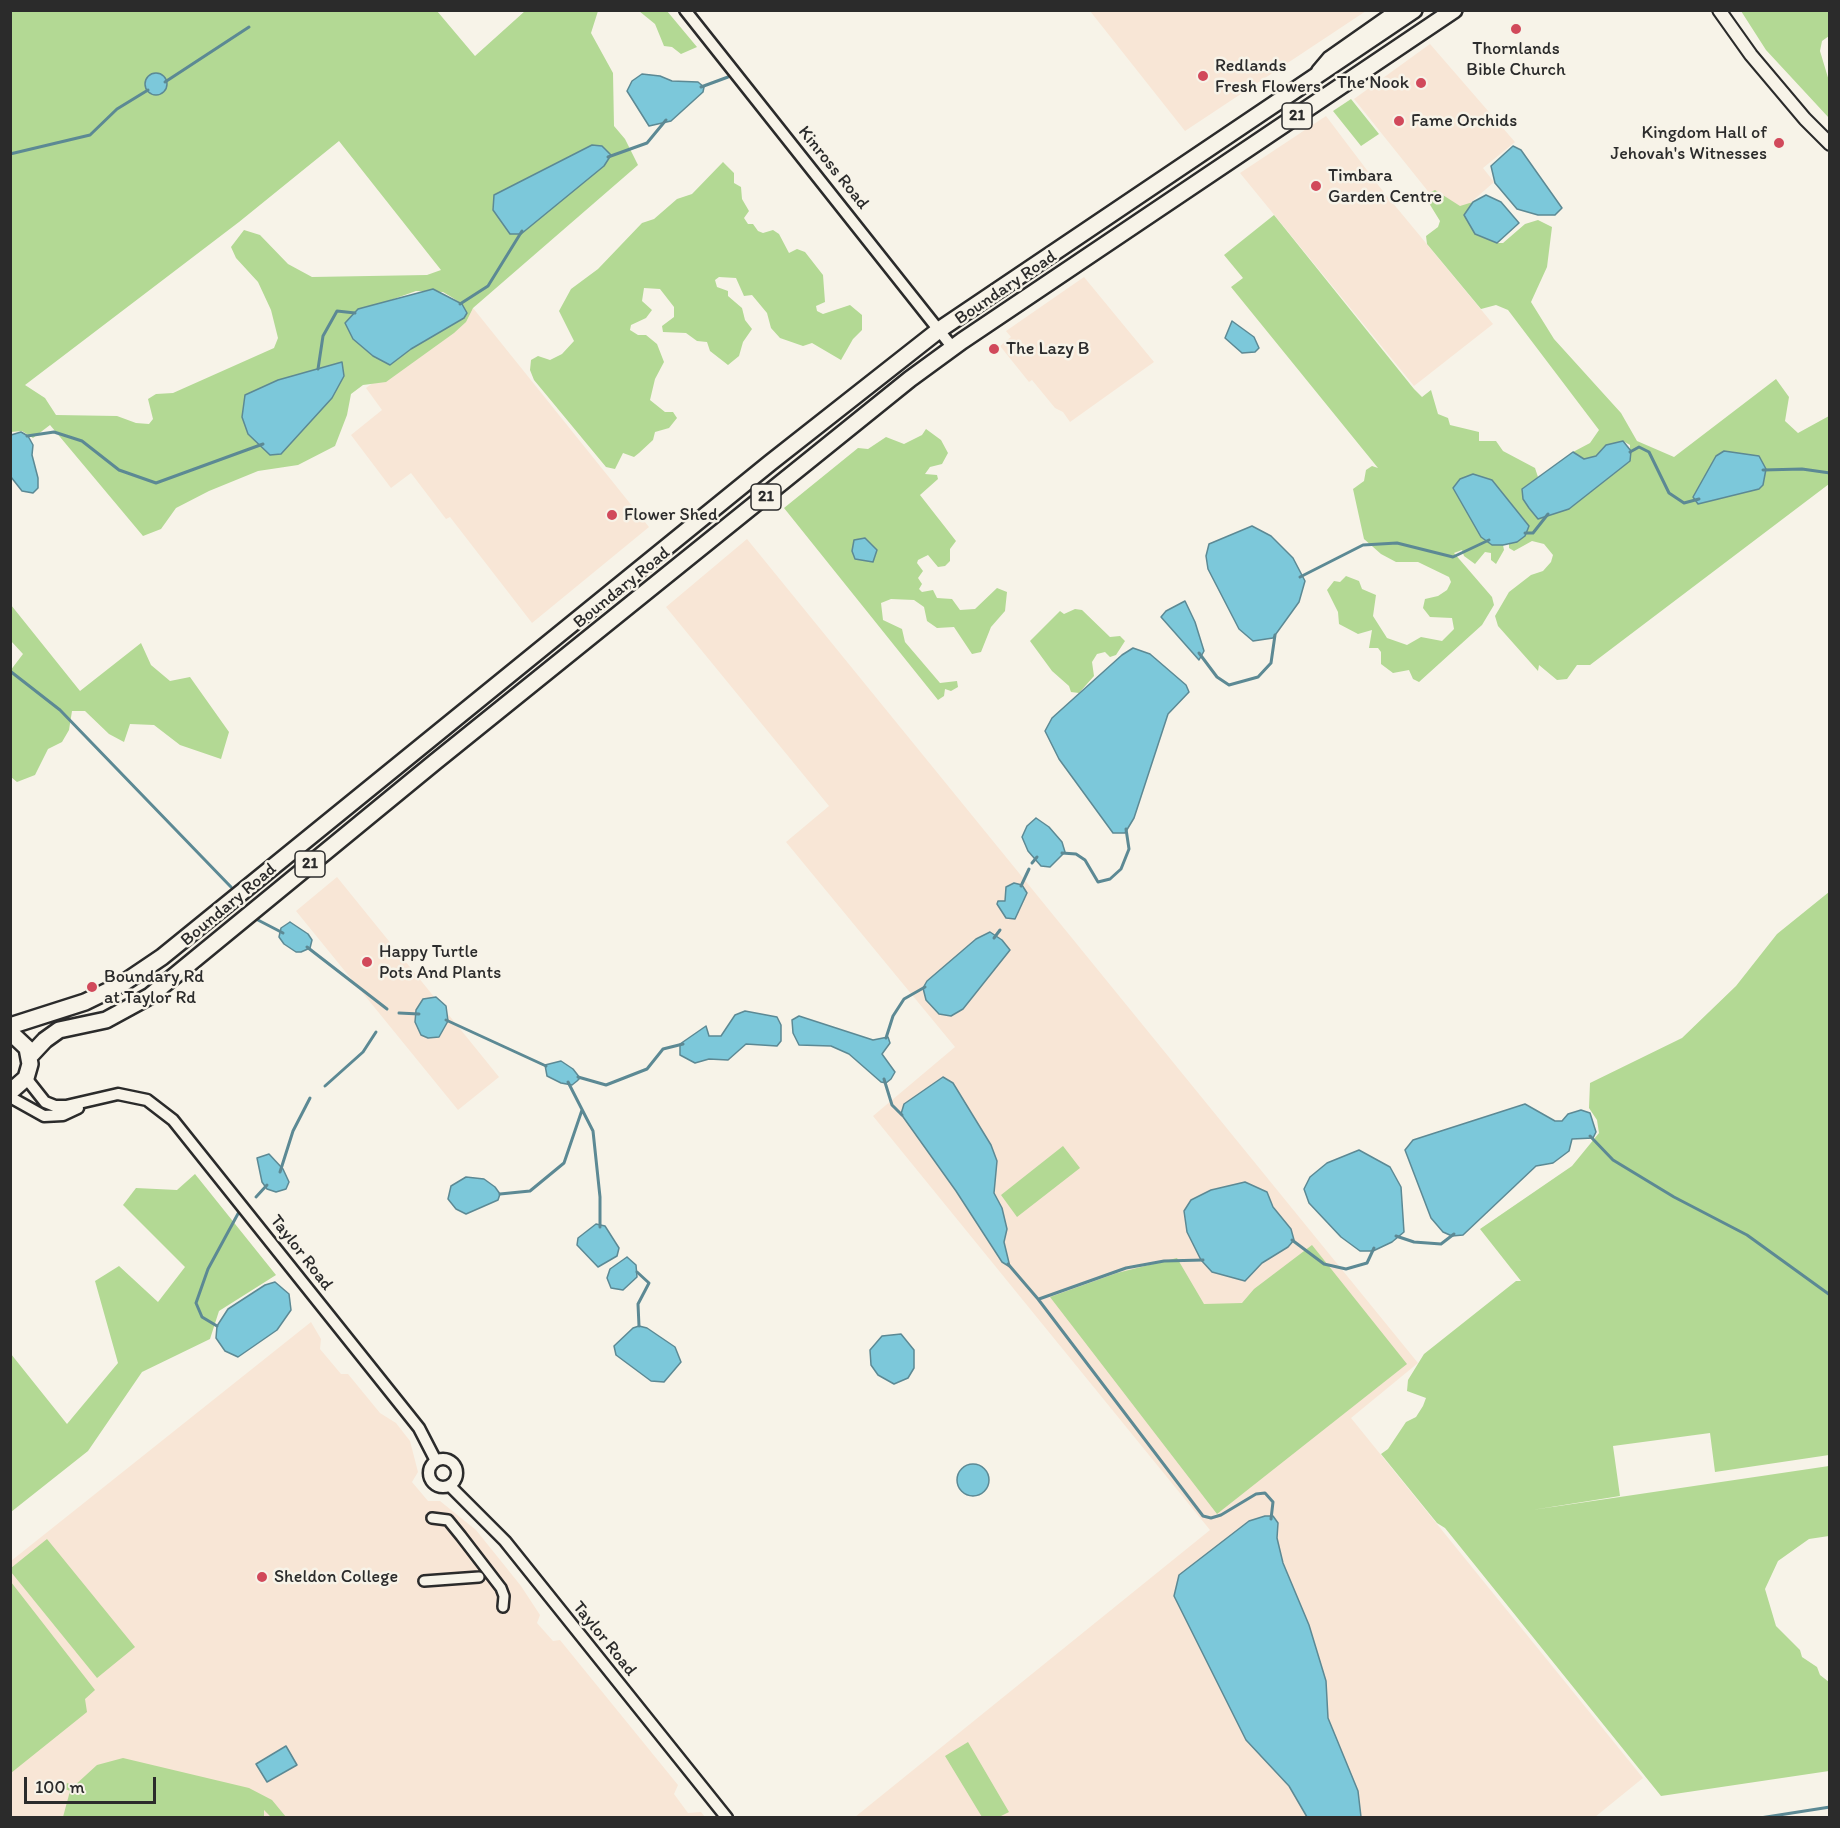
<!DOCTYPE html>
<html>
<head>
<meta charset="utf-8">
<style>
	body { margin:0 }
	#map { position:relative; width:1840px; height:1828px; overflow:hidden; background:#f7f3e8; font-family:Itim,sans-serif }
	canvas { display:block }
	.frame { position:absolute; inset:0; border:12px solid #2b2b2b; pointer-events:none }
	.scale { position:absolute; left:24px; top:1777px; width:132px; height:27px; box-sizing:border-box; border:3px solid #2b2b2b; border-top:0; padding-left:8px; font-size:18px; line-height:21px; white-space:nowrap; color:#2b2b2b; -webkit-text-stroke:4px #f7f3e8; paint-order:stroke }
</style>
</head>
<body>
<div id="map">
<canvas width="1840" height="1828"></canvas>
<div class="frame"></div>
<div class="scale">100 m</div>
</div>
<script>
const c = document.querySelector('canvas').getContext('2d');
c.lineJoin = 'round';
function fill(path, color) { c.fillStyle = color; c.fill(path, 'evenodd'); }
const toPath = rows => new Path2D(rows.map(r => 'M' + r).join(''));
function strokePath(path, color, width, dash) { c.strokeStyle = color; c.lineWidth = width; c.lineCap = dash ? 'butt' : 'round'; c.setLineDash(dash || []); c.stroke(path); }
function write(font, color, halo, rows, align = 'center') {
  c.font = font + ' Itim,sans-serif'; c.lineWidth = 5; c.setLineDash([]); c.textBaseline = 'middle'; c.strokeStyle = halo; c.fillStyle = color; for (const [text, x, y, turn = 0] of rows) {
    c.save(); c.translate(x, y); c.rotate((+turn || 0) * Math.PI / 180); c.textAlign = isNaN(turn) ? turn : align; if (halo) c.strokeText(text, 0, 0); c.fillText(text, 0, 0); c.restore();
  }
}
fill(toPath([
	[1090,11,1366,11,1185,131],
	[1430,44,1515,142,1483,168,1494,182,1451,220,1354,99],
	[1326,116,1382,190,1493,324,1414,386,1240,173],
	[1084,277,1154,362,1070,422,1063,412,1055,408,1032,380,1029,382,1000,346,1011,337,1006,331],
	[473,308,649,527,532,623,450,517,446,519,411,473,391,488,351,435,382,410,366,388],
	[747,539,1418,1363,1351,1418,1643,1778,1595,1817,855,1817,1210,1530,873,1116,955,1047,786,842,829,806,666,607],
	[337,877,499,1077,458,1110,296,911],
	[311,1322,321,1339,320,1349,341,1374,348,1374,380,1413,396,1423,410,1441,418,1472,412,1482,428,1501,440,1501,476,1530,521,1586,540,1615,537,1623,553,1641,560,1640,678,1785,674,1794,688,1813,701,1812,705,1817,11,1818,11,1561]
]), '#f8e6d6');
fill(toPath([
	[11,11,437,11,475,56,525,11,598,11,591,33,613,73,614,126,625,139,638,165,473,308,466,322,454,333,386,382,363,385,351,394,347,415,335,446,298,465,258,471,209,491,176,508,161,529,143,536,50,425,33,438,22,431,11,432],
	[339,141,441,270,427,275,312,277,288,264,260,235,244,230,231,247,236,258,258,282,271,310,278,338,274,348,173,393,156,394,148,399,153,419,149,424,136,423,117,416,56,415,45,398,25,385,239,222],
	[416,291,443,292,453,298,462,304,464,318,411,349,390,365,388,301],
	[639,11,667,11,697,47,681,54,672,47,664,46,655,24],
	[1741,11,1829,11,1829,36,1822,41,1820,51,1829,81,1829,118,1766,50],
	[1351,99,1379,134,1361,146,1333,111],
	[723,162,734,173,734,183,741,187,742,199,749,211,744,218,748,224,753,224,758,231,763,233,773,230,779,234,789,253,797,249,805,252,823,275,825,302,816,306,817,311,823,314,850,305,862,315,862,330,853,339,841,360,812,343,803,346,780,338,771,328,767,313,752,295,744,296,736,278,719,277,715,280,717,287,728,291,728,296,742,308,745,320,752,329,743,342,739,356,728,365,710,351,707,342,697,341,686,333,663,332,662,326,674,317,674,307,660,289,644,288,642,301,652,310,646,318,631,325,630,330,638,335,646,335,657,344,664,362,655,379,650,400,665,412,673,412,677,418,669,428,655,432,653,440,639,453,634,457,623,453,615,469,606,467,534,380,530,370,531,360,538,356,550,360,562,354,574,341,559,311,571,289,598,269,642,223,654,219,677,199,692,194],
	[1435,190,1460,206,1473,202,1464,215,1497,243,1503,243,1525,224,1538,220,1552,227,1547,267,1531,302,1554,339,1621,413,1637,441,1674,457,1776,379,1789,397,1785,421,1798,433,1829,416,1829,484,1590,665,1577,665,1567,679,1557,680,1539,665,1538,671,1498,626,1495,616,1509,592,1531,575,1543,571,1551,562,1553,555,1544,544,1532,541,1514,551,1509,548,1509,544,1525,536,1529,526,1492,480,1473,474,1460,479,1453,488,1482,537,1492,545,1503,545,1504,550,1496,564,1491,560,1491,553,1485,552,1475,564,1464,556,1462,550,1454,553,1492,597,1494,605,1482,625,1419,682,1413,679,1409,670,1393,673,1381,664,1381,652,1378,648,1369,648,1372,630,1358,634,1339,624,1338,612,1327,590,1334,581,1340,582,1346,576,1359,581,1362,589,1376,595,1373,616,1387,638,1407,645,1421,637,1442,641,1454,629,1452,618,1430,617,1423,608,1425,599,1438,596,1447,590,1451,582,1449,577,1418,562,1396,562,1381,554,1364,539,1353,489,1364,481,1366,470,1372,466,1378,468,1231,287,1243,278,1224,255,1274,215,1414,389,1422,397,1431,390,1438,414,1448,418,1450,425,1479,432,1479,441,1496,441,1503,451,1535,468,1538,477,1522,490,1529,508,1569,509,1630,461,1630,445,1623,441,1606,445,1596,456,1584,459,1573,452,1590,443,1599,430,1508,310,1496,305,1481,309,1427,244,1426,236,1438,227,1440,221,1424,195],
	[926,429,941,440,948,453,942,464,930,467,925,474,937,475,938,479,920,495,956,541,950,549,950,561,945,566,938,567,928,555,918,560,917,563,923,571,918,578,922,584,919,589,922,592,933,590,937,598,952,599,960,610,975,609,997,588,1007,592,1005,611,991,627,981,652,972,654,954,627,937,628,927,621,924,607,914,600,891,599,881,603,883,620,902,629,905,642,940,683,957,681,958,687,951,691,945,689,944,696,938,700,784,508,858,448,868,449,886,437,904,444,922,435],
	[11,605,80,691,141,643,151,665,170,681,190,677,229,732,221,759,180,745,154,725,130,724,124,742,109,734,85,711,72,711,69,730,62,742,48,749,35,775,17,782,11,777,10,671,23,654,11,641],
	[1075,609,1082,610,1110,637,1120,636,1125,641,1116,655,1110,657,1105,652,1097,654,1092,662,1094,676,1079,693,1071,692,1069,686,1052,671,1030,641,1060,611,1064,614],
	[1829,892,1829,1455,1715,1472,1710,1433,1613,1446,1620,1496,1532,1510,1829,1466,1829,1536,1809,1539,1778,1561,1765,1589,1776,1626,1800,1650,1802,1657,1817,1667,1820,1675,1829,1682,1829,1771,1661,1796,1445,1528,1437,1523,1381,1454,1388,1449,1406,1422,1416,1417,1423,1406,1426,1398,1407,1391,1408,1380,1424,1354,1516,1281,1521,1281,1480,1229,1572,1166,1599,1133,1597,1120,1589,1108,1590,1083,1682,1038,1736,986,1777,934],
	[1063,1146,1080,1168,1017,1217,1001,1195],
	[195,1174,276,1275,219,1311,210,1339,142,1372,88,1451,11,1512,11,1354,67,1424,118,1363,95,1281,119,1266,158,1302,185,1267,123,1205,136,1188,177,1190],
	[1312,1245,1407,1364,1217,1514,1050,1297,1117,1273,1177,1258,1204,1304,1242,1303,1254,1289],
	[47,1539,135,1647,97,1678,11,1572,11,1568],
	[11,1582,95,1690,85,1699,87,1712,11,1773],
	[968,1742,1009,1812,999,1817,982,1817,945,1756],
	[123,1758,249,1788,272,1800,286,1817,271,1817,264,1810,264,1818,63,1817,70,1791,65,1789,67,1783,74,1786,97,1765]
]), '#b3d994');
const water = toPath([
	'145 84a11 11 0 1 1 22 0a11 11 0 1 1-22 0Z',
	[642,74,660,76,672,81,698,82,704,87,703,92,671,121,649,126,627,91,632,81,642,74],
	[592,145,602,146,611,155,604,166,521,234,510,234,493,210,494,195,592,145],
	[1513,146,1521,150,1562,208,1555,215,1538,215,1517,209,1495,183,1491,166,1513,146],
	[1486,195,1501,202,1519,223,1497,243,1475,234,1464,215,1473,202,1486,195],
	[433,289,462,304,467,313,464,318,411,349,390,365,373,356,353,339,345,323,358,309,433,289],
	[1232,321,1254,337,1259,348,1255,352,1242,353,1225,338,1232,321],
	[342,362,344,376,332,398,281,454,270,455,248,434,242,417,245,395,278,380,342,362],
	[21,432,28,436,33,445,32,455,38,478,38,488,33,493,22,491,11,477,11,435,21,432],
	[1623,441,1631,451,1630,461,1569,509,1538,519,1529,508,1523,499,1522,489,1573,452,1584,459,1596,456,1606,445,1623,441],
	[1724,451,1759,456,1766,469,1763,485,1759,489,1698,504,1693,497,1716,456,1724,451],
	[1473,474,1492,480,1529,526,1525,536,1517,542,1503,545,1492,545,1481,537,1453,488,1460,479,1473,474],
	[1252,526,1271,536,1293,558,1305,581,1299,602,1273,638,1253,641,1239,629,1208,569,1206,556,1209,544,1252,526],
	[865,538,877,550,873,562,855,559,852,551,854,540,865,538],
	[1185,601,1195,622,1204,651,1199,660,1161,617,1166,611,1185,601],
	[1133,648,1150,654,1186,685,1189,692,1168,714,1134,818,1125,833,1113,833,1059,759,1045,731,1052,718,1122,655,1133,648],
	[1036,818,1049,827,1062,842,1065,852,1050,867,1041,866,1028,851,1022,837,1027,826,1036,818],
	[1014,883,1022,885,1027,893,1015,919,1006,918,997,904,998,901,1005,901,1006,887,1014,883],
	[290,922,308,934,312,940,310,948,301,952,296,952,284,944,279,937,281,928,290,922],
	[990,932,1002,940,1010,950,963,1009,951,1016,939,1014,926,1000,923,988,927,981,976,939,990,932],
	[436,997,446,1006,448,1021,439,1037,428,1038,421,1035,415,1022,416,1010,423,999,436,997],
	[745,1011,777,1017,781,1025,781,1041,777,1046,746,1044,728,1060,709,1059,695,1063,680,1055,680,1044,706,1026,709,1036,721,1036,735,1015,745,1011],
	[799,1016,873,1040,888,1037,890,1043,882,1054,895,1072,891,1079,886,1083,881,1082,849,1054,831,1046,799,1045,793,1033,792,1020,799,1016],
	[561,1061,573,1069,580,1078,577,1081,572,1085,561,1083,547,1076,545,1065,561,1061],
	[943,1077,953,1083,991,1145,997,1161,994,1193,1002,1208,1007,1229,1004,1242,1010,1267,1002,1262,956,1191,901,1114,904,1104,943,1077],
	[1525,1104,1555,1121,1562,1121,1568,1114,1581,1110,1590,1113,1596,1132,1593,1138,1572,1139,1569,1151,1553,1163,1536,1166,1463,1235,1452,1236,1443,1232,1431,1218,1405,1150,1413,1140,1525,1104],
	[1359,1150,1390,1167,1401,1187,1404,1232,1392,1242,1373,1251,1360,1251,1341,1237,1309,1203,1304,1189,1310,1177,1327,1163,1359,1150],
	[269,1154,283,1169,289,1182,286,1189,276,1192,267,1189,262,1182,257,1158,269,1154],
	[466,1177,484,1179,495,1187,500,1194,498,1200,466,1214,456,1209,448,1199,451,1186,466,1177],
	[1245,1182,1267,1192,1273,1207,1291,1229,1294,1240,1288,1247,1262,1263,1245,1281,1212,1272,1201,1260,1187,1232,1184,1211,1191,1200,1211,1190,1245,1182],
	[596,1224,605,1226,619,1248,617,1256,598,1267,577,1245,578,1238,596,1224],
	[627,1257,636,1265,637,1277,623,1290,611,1288,607,1278,610,1269,627,1257],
	[275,1282,289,1294,291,1310,277,1330,238,1357,225,1351,216,1338,217,1326,228,1309,265,1285,275,1282],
	[639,1326,647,1328,675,1347,681,1362,664,1382,651,1381,616,1355,614,1346,633,1328,639,1326],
	[901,1334,914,1350,914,1368,908,1378,894,1384,878,1375,871,1365,870,1350,882,1336,901,1334],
	'957 1480a16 16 0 1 1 32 0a16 16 0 1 1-32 0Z',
	[1265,1516,1273,1516,1278,1523,1277,1538,1283,1563,1309,1625,1326,1681,1328,1718,1358,1791,1361,1817,1307,1817,1289,1786,1246,1740,1174,1596,1179,1575,1249,1521,1265,1516],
	[286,1746,297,1765,267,1782,256,1764,286,1746]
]);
fill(water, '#7cc8da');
strokePath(water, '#5c8994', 1.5);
strokePath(toPath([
	[165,82,249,27],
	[701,87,728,77],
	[10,154,90,135,117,109,148,90],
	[608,157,647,143,666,120],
	[460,304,488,286,522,231],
	[318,369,323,336,337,311,355,313],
	[27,436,54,432,82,441,119,470,156,483,263,444],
	[1630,452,1639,447,1649,452,1669,493,1684,503,1699,499],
	[1763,470,1802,469,1830,473],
	[1525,533,1533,533,1548,514],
	[1300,577,1363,545,1397,543,1453,557,1489,540],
	[1199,653,1217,677,1229,685,1258,677,1271,663,1275,635],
	[10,671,60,710,231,887],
	[1062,853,1076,854,1085,860,1098,882,1110,879,1121,869,1129,849,1126,829],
	[1032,863,1037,857],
	[1021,886,1029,869],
	[256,919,283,933],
	[994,938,1000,930],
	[307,947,387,1009],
	[399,1013,419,1014],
	[446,1020,546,1066],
	[886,1038,893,1016,904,999,925,987],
	[578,1077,606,1085,647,1069,663,1049,683,1044],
	[884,1079,892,1105,902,1115],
	[568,1082,593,1131,600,1197,600,1227],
	[325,1086,363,1052,376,1032],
	[1590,1136,1613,1160,1674,1197,1747,1235,1830,1295],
	[280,1172,293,1131,310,1098],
	[500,1194,530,1191,564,1163,582,1110],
	[256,1197,267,1185],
	[1396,1236,1414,1242,1441,1244,1454,1234],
	[1292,1240,1324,1264,1346,1269,1367,1263,1374,1248],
	[1008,1264,1038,1299,1203,1516,1211,1518,1221,1515,1256,1494,1265,1493,1273,1502,1271,1519],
	[637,1272,649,1283,638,1304,639,1326],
	[1039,1299,1126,1268,1164,1261,1203,1260],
	[217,1326,202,1317,196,1303,208,1269,240,1210],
	[1760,1818,1830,1807]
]), '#5c8994', 3);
const minor = toPath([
	[1317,70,1328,57,1395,10],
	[432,1518,448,1520,461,1536,501,1588,504,1596,503,1607],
	[424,1581,479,1577]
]);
const tertiary = toPath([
	[685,10,953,348],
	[26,1078,45,1102,55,1106,66,1106,118,1094,147,1100,173,1120,419,1428,436,1461],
	[10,1097,44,1116,63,1115,78,1108],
	'429 1473a14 14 0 1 1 28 0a14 14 0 1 1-28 0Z',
	[450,1486,505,1541,727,1818]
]);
const secondary = toPath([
	[1719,10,1751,55,1805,119,1830,144]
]);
const trunk = toPath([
	[10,1026,85,1002,122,984,162,957,770,463,939,330,1414,10],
	[10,1032,27,1048,30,1064,26,1078,10,1092],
	[30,1056,45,1040,59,1030,106,1020,150,996,435,762,910,379,962,341,1454,10]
]);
strokePath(minor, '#2b2b2b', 14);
strokePath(tertiary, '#2b2b2b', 15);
strokePath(secondary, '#2b2b2b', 16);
strokePath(trunk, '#2b2b2b', 20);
strokePath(minor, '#f7f3e8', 9);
strokePath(tertiary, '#f7f3e8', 10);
strokePath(secondary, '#f7f3e8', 12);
strokePath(trunk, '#f7f3e8', 15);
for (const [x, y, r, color] of [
	[1516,29,6,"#d1495b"],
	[1203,76,6,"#d1495b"],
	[1421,83,6,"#d1495b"],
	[1399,121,6,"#d1495b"],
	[1779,143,6,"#d1495b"],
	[1316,186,6,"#d1495b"],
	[994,349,6,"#d1495b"],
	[612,515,6,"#d1495b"],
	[367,962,6,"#d1495b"],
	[92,987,6,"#d1495b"],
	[262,1577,6,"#d1495b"]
]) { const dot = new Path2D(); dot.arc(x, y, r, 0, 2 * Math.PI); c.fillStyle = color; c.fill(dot); strokePath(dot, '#f7f3e8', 2); }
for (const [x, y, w] of [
	[1297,116,30],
	[766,497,30],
	[310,864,30]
]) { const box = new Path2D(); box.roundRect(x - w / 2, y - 13, w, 26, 4.5); c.fillStyle = '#f7f3e8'; c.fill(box); strokePath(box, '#2b2b2b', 1.5); }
write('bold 16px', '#2b2b2b', null, [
	["21",1297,116],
	["21",766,497],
	["21",310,864]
]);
write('18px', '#2b2b2b', '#f7f3e8', [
	["Thornlands",1516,49,"center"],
	["Bible Church",1516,70,"center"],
	["Redlands",1215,66],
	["Fresh Flowers",1215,87],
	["The Nook",1409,83,"right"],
	["Fame Orchids",1411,121],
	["Kingdom Hall of",1767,133,"right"],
	["Jehovah's Witnesses",1767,154,"right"],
	["Timbara",1328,176],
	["Garden Centre",1328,197],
	["The Lazy B",1006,349],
	["Flower Shed",624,515],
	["Happy Turtle",379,952],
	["Pots And Plants",379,973],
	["Boundary Rd",104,977],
	["at Taylor Rd",104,998],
	["Sheldon College",274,1577]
], 'left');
write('18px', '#2b2b2b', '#f7f3e8', [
	["Kinross Road",833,168,51],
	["Boundary Road",1006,288,-34],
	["Boundary Road",622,588,-39],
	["Boundary Road",229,905,-40],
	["Taylor Road",301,1253,52],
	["Taylor Road",604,1639,51]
]);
</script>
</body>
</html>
